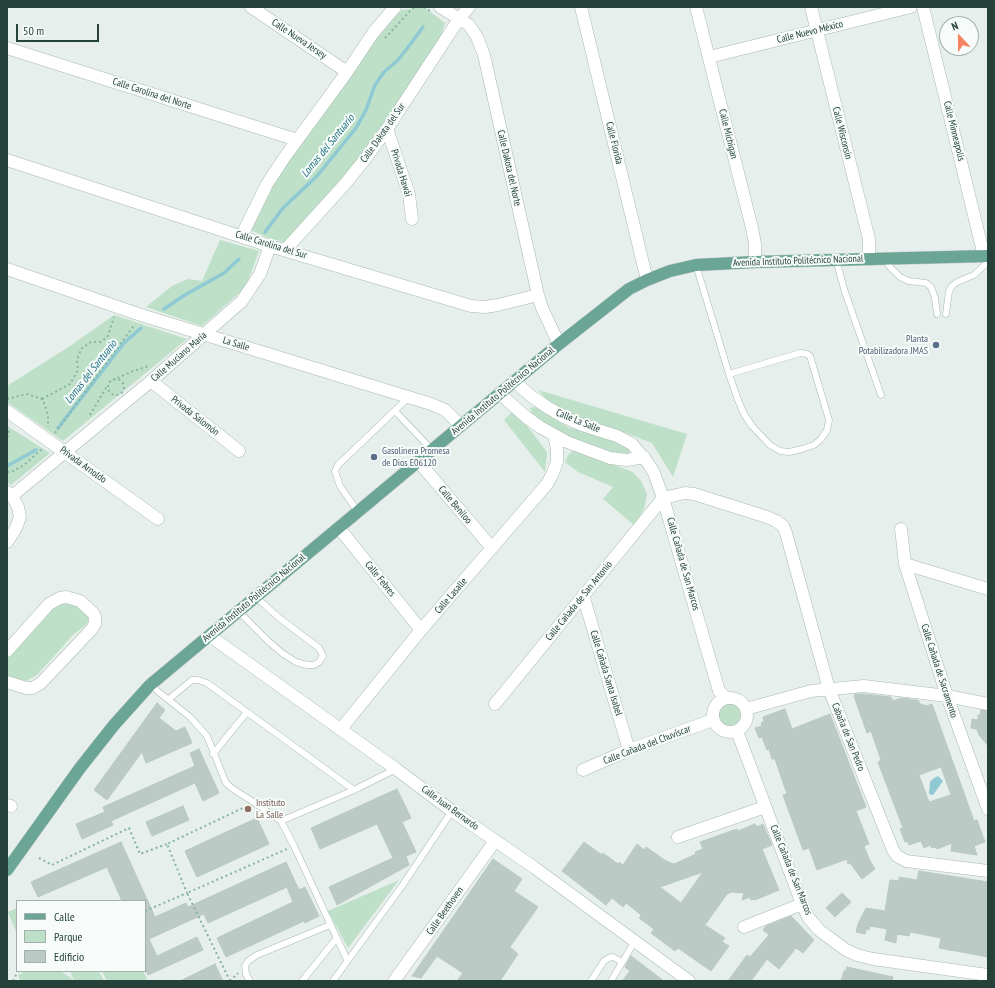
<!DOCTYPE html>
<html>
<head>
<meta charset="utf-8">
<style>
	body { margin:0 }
	#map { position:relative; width:995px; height:988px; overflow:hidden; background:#e6efeb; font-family:"PT Sans Narrow",sans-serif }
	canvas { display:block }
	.frame { position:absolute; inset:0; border:8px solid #24423a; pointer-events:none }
	.legend { position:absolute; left:16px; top:900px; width:130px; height:72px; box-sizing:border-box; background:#f7fbf9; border:1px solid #a3b1ad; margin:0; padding:5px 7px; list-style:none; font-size:12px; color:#24423a }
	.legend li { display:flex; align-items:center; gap:8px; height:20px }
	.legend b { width:20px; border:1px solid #a3b1ad }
	.north { position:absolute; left:939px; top:16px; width:40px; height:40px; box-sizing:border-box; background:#f7fbf9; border:1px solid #a3b1ad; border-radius:50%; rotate:338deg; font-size:11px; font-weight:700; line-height:16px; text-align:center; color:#24423a }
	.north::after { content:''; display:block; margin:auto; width:14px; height:18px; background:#f4845f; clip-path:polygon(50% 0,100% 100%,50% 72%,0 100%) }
	.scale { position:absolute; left:16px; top:24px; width:83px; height:18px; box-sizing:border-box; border:2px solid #24423a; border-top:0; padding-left:5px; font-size:12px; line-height:14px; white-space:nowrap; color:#24423a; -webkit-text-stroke:3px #f7fbf9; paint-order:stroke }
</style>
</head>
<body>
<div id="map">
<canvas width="995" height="988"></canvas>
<div class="frame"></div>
<ul class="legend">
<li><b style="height:5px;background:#6aa596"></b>Calle</li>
<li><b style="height:11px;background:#bfe0c8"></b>Parque</li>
<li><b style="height:11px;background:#bbcac4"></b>Edificio</li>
</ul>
<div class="north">N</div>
<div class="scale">50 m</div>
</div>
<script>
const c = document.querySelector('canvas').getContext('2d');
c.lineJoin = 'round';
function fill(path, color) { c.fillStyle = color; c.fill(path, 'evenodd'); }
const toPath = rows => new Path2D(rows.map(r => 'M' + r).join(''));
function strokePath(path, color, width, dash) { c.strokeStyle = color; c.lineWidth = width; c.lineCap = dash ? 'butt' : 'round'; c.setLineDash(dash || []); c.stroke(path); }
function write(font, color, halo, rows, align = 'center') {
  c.font = font + ' "PT Sans Narrow",sans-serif'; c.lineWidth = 4; c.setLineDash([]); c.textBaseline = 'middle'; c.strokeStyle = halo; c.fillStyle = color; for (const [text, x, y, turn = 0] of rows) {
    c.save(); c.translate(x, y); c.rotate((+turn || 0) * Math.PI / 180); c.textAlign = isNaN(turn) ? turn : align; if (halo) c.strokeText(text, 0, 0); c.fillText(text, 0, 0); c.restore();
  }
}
fill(toPath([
	[414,7,424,7,445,23,442,33,444,37,346,179,284,243,277,240,273,240,250,230,262,196,386,23,402,10,412,9],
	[220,240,259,251,246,287,202,326,146,307,172,286,188,279,202,281],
	[114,315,187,339,63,441,7,402,7,386,70,346],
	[538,390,687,434,673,477,652,443,626,433,583,421,557,411],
	[537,406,569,428,599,434,631,447,629,453,618,454,589,445,551,431,533,417,530,408],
	[513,411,521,418,547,452,545,472,504,420],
	[7,426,50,453,11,485,7,482],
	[574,450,633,472,641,481,647,494,644,509,634,525,603,499,613,487,578,472,565,462,568,455],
	[66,600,74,603,89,616,87,624,73,635,37,675,26,681,7,676,7,654,53,604],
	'719 715a11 11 0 1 1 22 0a11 11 0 1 1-22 0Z',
	[399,880,348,948,328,911],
	[17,908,17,934,8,912],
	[26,971,60,971,70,977,73,981,20,981,18,975],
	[70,971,99,971,104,981,74,981],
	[102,971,143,971,147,979,142,981,107,981]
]), '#bfe0c8');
fill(toPath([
	[938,776,943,781,933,795,929,794,930,782,934,778]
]), '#8ec9d4');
strokePath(toPath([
	[265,232,283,208,317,176,356,128,366,110,375,85,384,72,397,61,406,50,423,27],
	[164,309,185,295,224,273,239,259],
	[58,428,124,343,141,328],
	[7,466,36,450]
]), '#8ec9d4', 3.5);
const building = toPath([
	[855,694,864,694,891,697,893,701,901,698,910,699,910,700,918,700,920,704,927,706,932,704,974,821,977,820,985,842,974,846,977,855,951,851,952,843,937,849,935,847,932,848,930,845,924,848,921,841,909,845,907,841,905,842,900,829,903,828,878,762,881,760,871,731,867,733,854,696,855,694],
	[941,767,951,795,929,802,919,775,941,767],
	[157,703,165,710,159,718,176,731,185,727,192,743,146,763,142,752,107,800,94,790,157,703],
	[785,709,792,729,830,714,866,807,856,811,869,844,864,846,870,861,875,869,862,879,850,863,848,864,847,859,817,870,809,848,803,850,783,795,787,794,775,759,772,759,769,749,767,750,762,737,759,738,755,728,762,726,761,723,764,721,763,717,785,709],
	[981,710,988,711,988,746,979,735,977,729,971,728,972,719,978,720,978,715,980,715,981,710],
	[199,749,219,793,203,801,195,783,111,821,113,825,82,839,76,824,105,812,103,807,195,766,190,753,199,749],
	[397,789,411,818,402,822,416,852,406,856,409,865,337,905,329,887,393,858,377,824,320,849,311,828,397,789],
	[183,806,189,820,152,836,146,822,183,806],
	[257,818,269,844,197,877,185,851,257,818],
	[755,824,757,827,763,824,772,845,762,849,779,890,755,900,754,899,751,900,750,897,742,900,744,893,732,892,727,894,705,925,725,938,722,942,729,946,711,971,678,948,675,951,651,933,654,929,639,918,641,916,640,914,626,903,623,907,612,898,606,905,562,871,584,842,602,855,603,853,618,864,619,862,623,865,637,844,644,850,646,847,666,861,674,864,696,854,695,852,703,849,700,842,737,829,738,831,755,824],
	[703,872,681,903,660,887,703,872],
	[121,842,155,917,186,903,188,907,286,862,299,890,305,887,319,916,305,923,304,921,226,957,217,938,293,902,287,887,208,923,204,914,149,939,157,956,197,937,203,950,148,975,145,968,145,901,122,901,107,867,38,897,31,882,121,842],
	[493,859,522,879,514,891,538,907,510,947,518,954,500,981,457,981,463,973,437,956,421,978,412,976,493,859],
	[919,871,988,882,988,957,939,948,941,938,910,932,909,936,897,934,896,943,885,940,887,929,870,926,869,930,866,929,865,934,856,932,858,924,866,908,885,911,890,880,899,881,899,877,917,880,919,871],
	[842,893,851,902,835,917,826,908,842,893],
	[791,916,814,940,803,953,796,948,779,969,767,959,751,981,728,981,747,955,750,957,769,935,763,930,766,926,791,916],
	[631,956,664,981,622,981,630,971,625,967,631,956],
	[215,964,223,981,180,981,215,964],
	[847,967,893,977,892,981,841,981,844,971,846,971,847,967]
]);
fill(building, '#bbcac4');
strokePath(building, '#b8c9c2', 1);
const lane = toPath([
	[884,258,891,268,900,277,909,281,926,283,931,287,935,298,937,314],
	[836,260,845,292,881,395],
	[696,265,729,374,738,400,744,414,752,426,770,445,780,451,789,452,802,449,814,445,821,439,827,430,829,420,810,356,807,354,800,353,729,374],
	[946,314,949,291,952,286,957,282,974,275,988,262],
	[395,411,432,450],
	[358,512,340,486,335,471,338,465,409,397],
	[239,612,268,641,282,653,296,662,307,665,314,665,319,662,323,656,319,648,278,617,256,597],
	[150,685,190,717,207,736,226,783,233,789,255,803,281,821,294,846,347,960],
	[169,699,192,680,198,680,207,683,354,790],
	[213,754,247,712],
	[281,821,354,790,396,769],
	[250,981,246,974,245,966,248,961,257,955,330,925],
	[302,981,336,939],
	[333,981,402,886,452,811],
	[591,981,604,961,609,958,613,957,622,962],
	[611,981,635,941]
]);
const street = toPath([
	[251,7,347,72],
	[440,7,469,25,477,37,484,55,538,295,542,308,559,344],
	[581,7,647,280],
	[696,7,752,228,755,244,755,262],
	[811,7,869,239,869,259],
	[923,7,984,256],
	[7,48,297,140],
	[709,57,911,7],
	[387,129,409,194,412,219],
	[7,160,270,246,471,306,485,307,498,305,538,295],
	[242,235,267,184,284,158,347,72,373,33,395,7],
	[286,249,345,184,366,158,387,129,459,19,469,7],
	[7,269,141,315,431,404,445,410,461,426],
	[151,381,239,451],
	[514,381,531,396,547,407,564,417,582,425,617,436,632,444,648,463,654,473,663,498,719,691,726,698],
	[499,393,526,417,540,427,567,442,610,458,627,460,644,457],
	[7,411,158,519],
	[418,461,492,548],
	[7,492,12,496,18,507,20,517,16,528,7,542],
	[12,496,151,381,242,301,260,274,270,246],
	[663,498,685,493,694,494,767,517,776,521,783,526,786,533,829,689,893,850,897,856,906,861,988,871],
	[339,528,421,630],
	[901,529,905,564,947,696,988,809],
	[905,564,988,589],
	[583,595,629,750],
	[7,651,49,604,60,598,66,597,80,601,93,613,95,617,95,624,91,630,41,683,33,688,26,688,7,682],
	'713 715a17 17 0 1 1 34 0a17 17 0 1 1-34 0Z',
	[495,704,663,498],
	[746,709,811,691,864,686,947,696,988,704],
	[341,729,421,630,547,484,552,475,557,462,557,449,554,435],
	[737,731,802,904,808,917,819,930,846,950,857,955,873,959,988,975],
	[583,770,629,750,713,720],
	[7,805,11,806],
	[678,837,765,807],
	[744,927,802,904],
	[394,981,495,841]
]);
const secondary = toPath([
	[210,636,396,769,452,811,535,868,689,981]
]);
const primary = toPath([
	[7,870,80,768,114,725,150,685,559,344,629,289,647,280,670,271,696,265,755,262,988,256]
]);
strokePath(lane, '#a8b8b2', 7);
strokePath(street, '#a8b8b2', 13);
strokePath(secondary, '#a4bbb3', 13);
strokePath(primary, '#c2cac8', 13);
strokePath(toPath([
	[424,7,430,11],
	[385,38,414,7],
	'108 387a8 8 0 1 1 16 0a8 8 0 1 1-16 0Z',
	[113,380,133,371,149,366],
	[7,399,27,394,42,399,45,405,48,417,48,427],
	[42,399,70,384,78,370,77,360,81,349,91,342,101,342,108,336,114,317],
	[90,415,107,386],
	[7,426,9,433,7,438],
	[55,433,135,324],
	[7,472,13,471,24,465,42,449],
	[39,858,52,865,129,828,140,854,167,844],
	[145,911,187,893,167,844,245,807],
	[13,981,18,971],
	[230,981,187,893,287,849],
	[230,981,238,973]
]), '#86b3a5', 2, [2, 3]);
strokePath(lane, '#fff', 6);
strokePath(street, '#fff', 12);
strokePath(secondary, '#fff', 12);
strokePath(primary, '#6aa596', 12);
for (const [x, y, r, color] of [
	[936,345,4,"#5c6f8a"],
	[374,457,4,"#5c6f8a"],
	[248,809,4,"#8d6e63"]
]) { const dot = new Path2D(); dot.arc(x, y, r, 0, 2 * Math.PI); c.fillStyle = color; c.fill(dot); strokePath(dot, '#f7fbf9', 1.5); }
write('10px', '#24423a', '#f7fbf9', [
	["Calle Nuevo México",810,32,-14],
	["Calle Nueva Jersey",299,39,34],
	["Calle Carolina del Norte",152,94,18],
	["Calle Minneapolis",954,131,76],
	["Calle Dakota del Sur",383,133,-55],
	["Calle Wisconsin",842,133,76],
	["Calle Míchigan",728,134,76],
	["Calle Florida",614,143,76],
	["Calle Dakota del Norte",509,168,77],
	["Privada Hawái",401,173,73],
	["Calle Carolina del Sur",271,245,17],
	["Avenida Instituto Politécnico Nacional",798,261,-2],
	["La Salle",236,344,17],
	["Calle Muciano María",179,357,-41],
	["Avenida Instituto Politécnico Nacional",503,391,-40],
	["Privada Salomón",195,416,38],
	["Calle La Salle",578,421,22],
	["Privada Arnoldo",83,465,36],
	["Calle Beniloo",455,505,50],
	["Calle Cañada de San Marcos",683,564,74],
	["Calle Febres",380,579,51],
	["Calle Lasalle",451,596,-49],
	["Avenida Instituto Politécnico Nacional",254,598,-40],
	["Calle Cañada de San Antonio",579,601,-51],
	["Calle Cañada de Sacramento",939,671,72],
	["Calle Cañada Santa Isabel",606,673,73],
	["Cabaña de San Pedro",848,737,68],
	["Calle Cañada del Chuvíscar",647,745,-21],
	["Calle Juan Bernardo",450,808,36],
	["Calle Cañada de San Marcos",791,870,68],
	["Calle Beethoven",445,911,-55]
]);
write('10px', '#4e5e75', '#f7fbf9', [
	["Planta",928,339],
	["Potabilizadora JMAS",928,351],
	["Gasolinera Promesa",382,451,"left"],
	["de Dios E06120",382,463,"left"]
], 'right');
write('10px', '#785e54', '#f7fbf9', [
	["Instituto",256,803],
	["La Salle",256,815]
], 'left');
write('italic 11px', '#1c6f80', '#f7fbf9', [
	["Lomas del Santuario",328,146,-51],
	["Lomas del Santuario",91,372,-52]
]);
</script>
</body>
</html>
